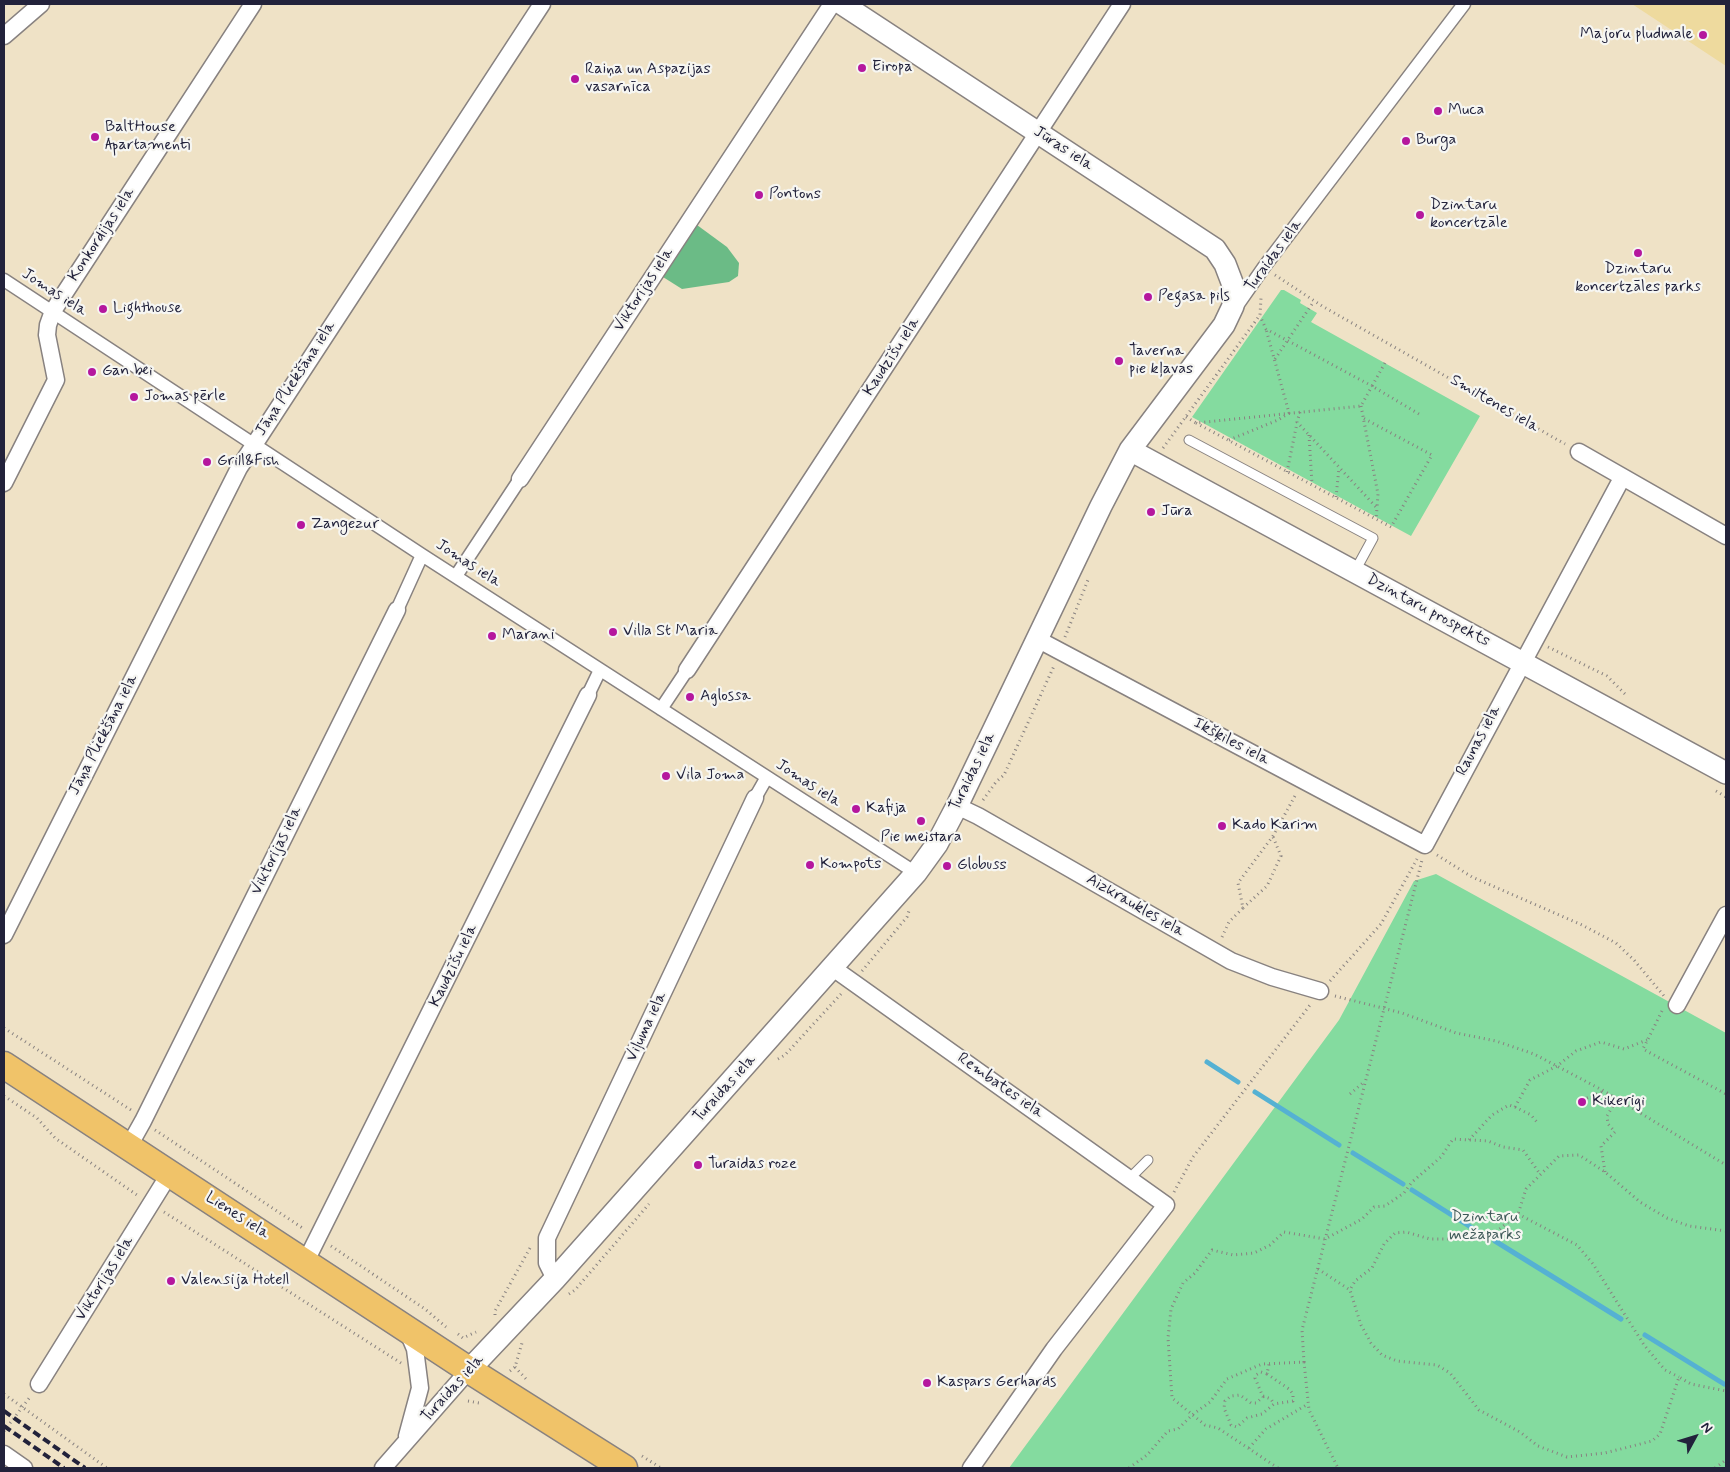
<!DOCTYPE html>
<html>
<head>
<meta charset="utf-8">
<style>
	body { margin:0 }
	#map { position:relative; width:1730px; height:1472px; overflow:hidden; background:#efe2c6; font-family:Mynerve,sans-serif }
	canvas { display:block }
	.frame { position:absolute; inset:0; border:5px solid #22223b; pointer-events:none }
	.north { position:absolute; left:1670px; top:1412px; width:50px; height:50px; -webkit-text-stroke:4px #f6f6f2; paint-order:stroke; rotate:51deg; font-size:14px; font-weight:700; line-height:20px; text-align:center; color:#22223b }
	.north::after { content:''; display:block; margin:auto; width:18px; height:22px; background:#22223b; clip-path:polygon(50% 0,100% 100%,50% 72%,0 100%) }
</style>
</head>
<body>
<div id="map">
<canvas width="1730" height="1472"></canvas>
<div class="frame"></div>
<div class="north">N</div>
</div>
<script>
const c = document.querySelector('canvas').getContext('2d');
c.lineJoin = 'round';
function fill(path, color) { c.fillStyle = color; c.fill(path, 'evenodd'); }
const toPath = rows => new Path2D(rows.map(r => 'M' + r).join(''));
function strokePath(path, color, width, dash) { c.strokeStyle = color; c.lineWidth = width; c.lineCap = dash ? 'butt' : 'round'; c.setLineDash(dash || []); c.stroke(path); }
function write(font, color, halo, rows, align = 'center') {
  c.font = font + ' Mynerve,sans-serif'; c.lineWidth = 4.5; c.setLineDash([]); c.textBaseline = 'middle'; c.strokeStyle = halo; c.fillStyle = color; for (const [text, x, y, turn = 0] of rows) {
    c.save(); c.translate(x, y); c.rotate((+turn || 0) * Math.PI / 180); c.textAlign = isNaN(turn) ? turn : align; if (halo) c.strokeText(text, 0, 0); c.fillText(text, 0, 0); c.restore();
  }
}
fill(toPath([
	[1281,290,1284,290,1301,300,1300,303,1317,313,1311,322,1480,416,1411,536,1192,417],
	[1436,874,1726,1033,1726,1468,1009,1468,1339,1020,1414,881]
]), '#84db9f');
fill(toPath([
	[697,225,727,247,739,263,738,276,729,282,682,289,663,277]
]), '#6bbb86');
fill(toPath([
	[1632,4,1726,4,1726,66]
]), '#eeda9e');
strokePath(toPath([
	[1207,1062,1238,1082],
	[1255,1092,1339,1145],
	[1353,1153,1403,1184],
	[1412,1190,1477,1231],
	[1495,1241,1621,1319],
	[1645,1335,1724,1384]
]), '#55b1d3', 5);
const service = toPath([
	[1189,440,1373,538,1355,571],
	[1130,1178,1148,1160]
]);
const pedestrian = toPath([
	[4,280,422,555,916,873],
	[1234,310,1264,267,1464,4],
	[456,576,520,479],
	[397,610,422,555],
	[588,695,600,670],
	[661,709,687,670],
	[755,798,767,777]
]);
const minor = toPath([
	[4,36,41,4],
	[1579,452,1726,536],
	[520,479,832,4],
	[4,483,56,380,47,335,48,325,53,311,253,4],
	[1037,639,1425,845,1622,478],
	[687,670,1122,4],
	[957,806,978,816,1231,961,1272,977,1320,991],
	[4,935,239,468,542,4],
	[833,968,1166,1205,1054,1349,971,1468],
	[1677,1005,1726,915],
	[129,1146,143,1121,397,610],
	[306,1261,588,695],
	[555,1279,547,1263,547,1238,755,798],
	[39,1384,170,1173],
	[407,1436,420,1388,415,1349,407,1330],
	[4,1454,24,1468],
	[383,1468,469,1370]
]);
const tertiary = toPath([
	[1130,450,1726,773],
	[469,1370,555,1279,916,873,937,844,957,806,1101,506,1130,450,1224,325,1233,306,1233,285,1225,264,1215,249,842,4]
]);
const primary = toPath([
	[4,1065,469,1370,624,1468]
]);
strokePath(service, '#888280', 11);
strokePath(pedestrian, '#888280', 15);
strokePath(minor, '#888280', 19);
strokePath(tertiary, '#888280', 24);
strokePath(primary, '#888280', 29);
strokePath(toPath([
	[1275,275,1322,306,1565,444],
	[1275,359,1314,301],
	[1385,363,1372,386,1419,414],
	[1361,406,1378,494,1377,508],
	[1300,412,1297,422,1377,508,1376,520],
	[1186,417,1196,423,1361,406,1372,386,1266,329,1260,316],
	[1196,423,1391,527,1432,455,1363,418],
	[1309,435,1312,484],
	[1229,440,1278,420,1289,413,1266,329],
	[1163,448,1260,315,1261,298],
	[1287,472,1297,423],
	[1336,497,1339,468],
	[1065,637,1088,580],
	[1548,647,1607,676,1627,696],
	[1716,791,1726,797],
	[983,800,996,782,1004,775,1054,666],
	[1437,855,1472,877,1582,925,1616,943,1634,960,1664,996],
	[1243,908,1267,886,1281,856,1273,837],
	[1222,937,1229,922,1243,908,1238,883,1273,836,1296,794],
	[862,971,907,917,909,911],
	[1330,981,1381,924,1417,859],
	[1335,996,1402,1013,1456,1033,1496,1041,1534,1054,1604,1091,1726,1165],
	[1662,1011,1643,1049,1726,1094],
	[4,1028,131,1110],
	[778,1059,785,1055,841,994],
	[1350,1094,1365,1081],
	[4,1096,37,1118,55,1138,137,1195],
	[1587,1098,1604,1091],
	[1515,1107,1531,1115,1537,1122],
	[155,1130,304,1229],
	[1469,1140,1492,1115,1509,1105,1515,1107,1530,1080,1557,1066,1576,1051,1601,1042,1624,1049,1647,1040],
	[1605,1172,1601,1146,1615,1132,1608,1124,1607,1116,1617,1099],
	[1174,1192,1193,1157,1310,1005],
	[164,1212,401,1363],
	[1518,1214,1577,1245,1593,1264,1644,1345,1665,1370,1679,1377],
	[1726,1231,1689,1226,1667,1218,1640,1202,1605,1172,1579,1155,1559,1156,1526,1189,1518,1214,1491,1236,1472,1239,1430,1239,1406,1232,1395,1233,1384,1244,1372,1268,1355,1281,1350,1290,1361,1325,1371,1343,1382,1355,1397,1361,1437,1365,1450,1373,1479,1410,1520,1432,1538,1446,1567,1457,1605,1453,1652,1441,1660,1434,1679,1377,1691,1384,1726,1391],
	[331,1246,425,1309,446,1327],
	[1318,1269,1350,1290],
	[569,1294,575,1290,649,1204],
	[495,1315,495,1311,530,1248],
	[458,1334,463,1338,476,1332],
	[1304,1362,1309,1410,1338,1468],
	[515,1367,526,1379],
	[510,1371,515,1367,522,1343],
	[1267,1374,1289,1389,1293,1394,1293,1401,1274,1404,1262,1414,1247,1418,1237,1427,1231,1425,1224,1408,1225,1401,1231,1396,1240,1395,1251,1403,1256,1403,1263,1397,1255,1378,1256,1375,1261,1372,1267,1374,1269,1364],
	[4,1394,107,1468],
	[1263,1396,1271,1399,1274,1404],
	[468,1401,479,1403],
	[4,1431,30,1397],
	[1249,1448,1266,1429,1308,1404],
	[642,1456,661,1468],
	[1129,1468,1147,1455,1168,1431,1178,1429,1192,1415,1210,1402,1227,1379,1262,1364,1304,1362,1302,1330,1422,860],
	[1278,1468,1218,1428,1205,1425,1172,1398,1168,1338,1171,1309,1183,1283,1195,1273,1212,1250,1233,1255,1254,1253,1270,1245,1284,1232,1325,1239,1362,1219,1374,1207,1385,1206,1404,1193,1412,1182,1441,1157,1453,1139,1488,1141,1503,1147,1523,1150,1540,1174],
	[1715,1468,1726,1460]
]), '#888280', 3, [1, 4]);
strokePath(service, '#fff', 9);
strokePath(pedestrian, '#fff', 12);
strokePath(minor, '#fff', 16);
strokePath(tertiary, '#fff', 21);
strokePath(primary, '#f0c369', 26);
strokePath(toPath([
	[4,1411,85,1468],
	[4,1426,64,1468]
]), '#22223b', 4, [8, 4]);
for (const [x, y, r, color] of [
	[1703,35,5,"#b5179e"],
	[862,68,5,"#b5179e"],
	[575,79,5,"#b5179e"],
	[1438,111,5,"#b5179e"],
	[95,137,5,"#b5179e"],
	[1406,141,5,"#b5179e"],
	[759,195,5,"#b5179e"],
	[1420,215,5,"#b5179e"],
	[1638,253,5,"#b5179e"],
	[1148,297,5,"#b5179e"],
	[103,309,5,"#b5179e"],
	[1119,361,5,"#b5179e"],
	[92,372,5,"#b5179e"],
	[134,397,5,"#b5179e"],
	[207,462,5,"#b5179e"],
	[1151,512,5,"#b5179e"],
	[301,525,5,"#b5179e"],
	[613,632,5,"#b5179e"],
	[492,636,5,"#b5179e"],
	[690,697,5,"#b5179e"],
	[666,776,5,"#b5179e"],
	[856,809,5,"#b5179e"],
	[921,821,5,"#b5179e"],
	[1222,826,5,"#b5179e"],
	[810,865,5,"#b5179e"],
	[947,866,5,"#b5179e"],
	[1582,1102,5,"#b5179e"],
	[698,1165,5,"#b5179e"],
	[171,1281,5,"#b5179e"],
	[927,1383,5,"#b5179e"]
]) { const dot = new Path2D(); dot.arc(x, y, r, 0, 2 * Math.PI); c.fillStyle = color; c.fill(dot); strokePath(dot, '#f6f6f2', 2); }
write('16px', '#22223b', '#f6f6f2', [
	["Majoru pludmale",1693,35,"right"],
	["Eiropa",872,68],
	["Raiņa un Aspazijas",585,70],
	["vasarnīca",585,88],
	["Muca",1448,111],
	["BaltHouse",105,128],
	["Apartamenti",105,146],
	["Burga",1416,141],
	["Pontons",769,195],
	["Dzintaru",1430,206],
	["koncertzāle",1430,224],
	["Dzintaru",1638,270,"center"],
	["koncertzāles parks",1638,288,"center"],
	["Pegasa pils",1158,297],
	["Lighthouse",113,309],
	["Taverna",1129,352],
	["pie kļavas",1129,370],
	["Gan bei",102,372],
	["Jomas pērle",144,397],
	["Grill&Fish",217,462],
	["Jūra",1161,512],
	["Zangezur",311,525],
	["Villa St Maria",623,632],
	["Marani",502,636],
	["Aglossa",700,697],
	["Vila Joma",676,776],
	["Kafija",866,809],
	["Kado Karim",1232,826],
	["Pie meistara",921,838,"center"],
	["Kompots",820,865],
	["Globuss",957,866],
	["Kikerigi",1592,1102],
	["Turaidas roze",708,1165],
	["Valensija Hotell",181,1281],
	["Kaspars Gerhards",937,1383]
], 'left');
write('16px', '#22223b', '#f6f6f2', [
	["Jūras iela",1063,149,33],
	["Konkordijas iela",102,235,-57],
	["Turaidas iela",1274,256,-54],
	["Viktorijas iela",644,290,-57],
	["Jomas iela",54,293,33],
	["Kaudzīšu iela",892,357,-57],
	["Jāņa Pliekšāna iela",296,379,-57],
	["Smiltenes iela",1494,404,30],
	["Jomas iela",468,564,33],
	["Dzintaru prospekts",1428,611,28],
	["Jāņa Pliekšāna iela",104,735,-63],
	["Raunas iela",1479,741,-62],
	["Ikšķiles iela",1231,742,28],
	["Turaidas iela",973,772,-64],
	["Jomas iela",808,784,33],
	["Viktorijas iela",277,851,-64],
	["Aizkraukles iela",1135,906,30],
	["Kaudzīšu iela",454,966,-64],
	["Viļuma iela",647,1027,-65],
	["Rembates iela",1000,1086,35],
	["Turaidas iela",725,1089,-48],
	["Lienes iela",237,1216,33],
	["Viktorijas iela",105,1279,-58],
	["Turaidas iela",453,1389,-48]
]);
write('16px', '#3f5a59', '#f6f6f2', [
	["Dzintaru",1485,1218],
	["mežaparks",1485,1236]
]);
</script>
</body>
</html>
